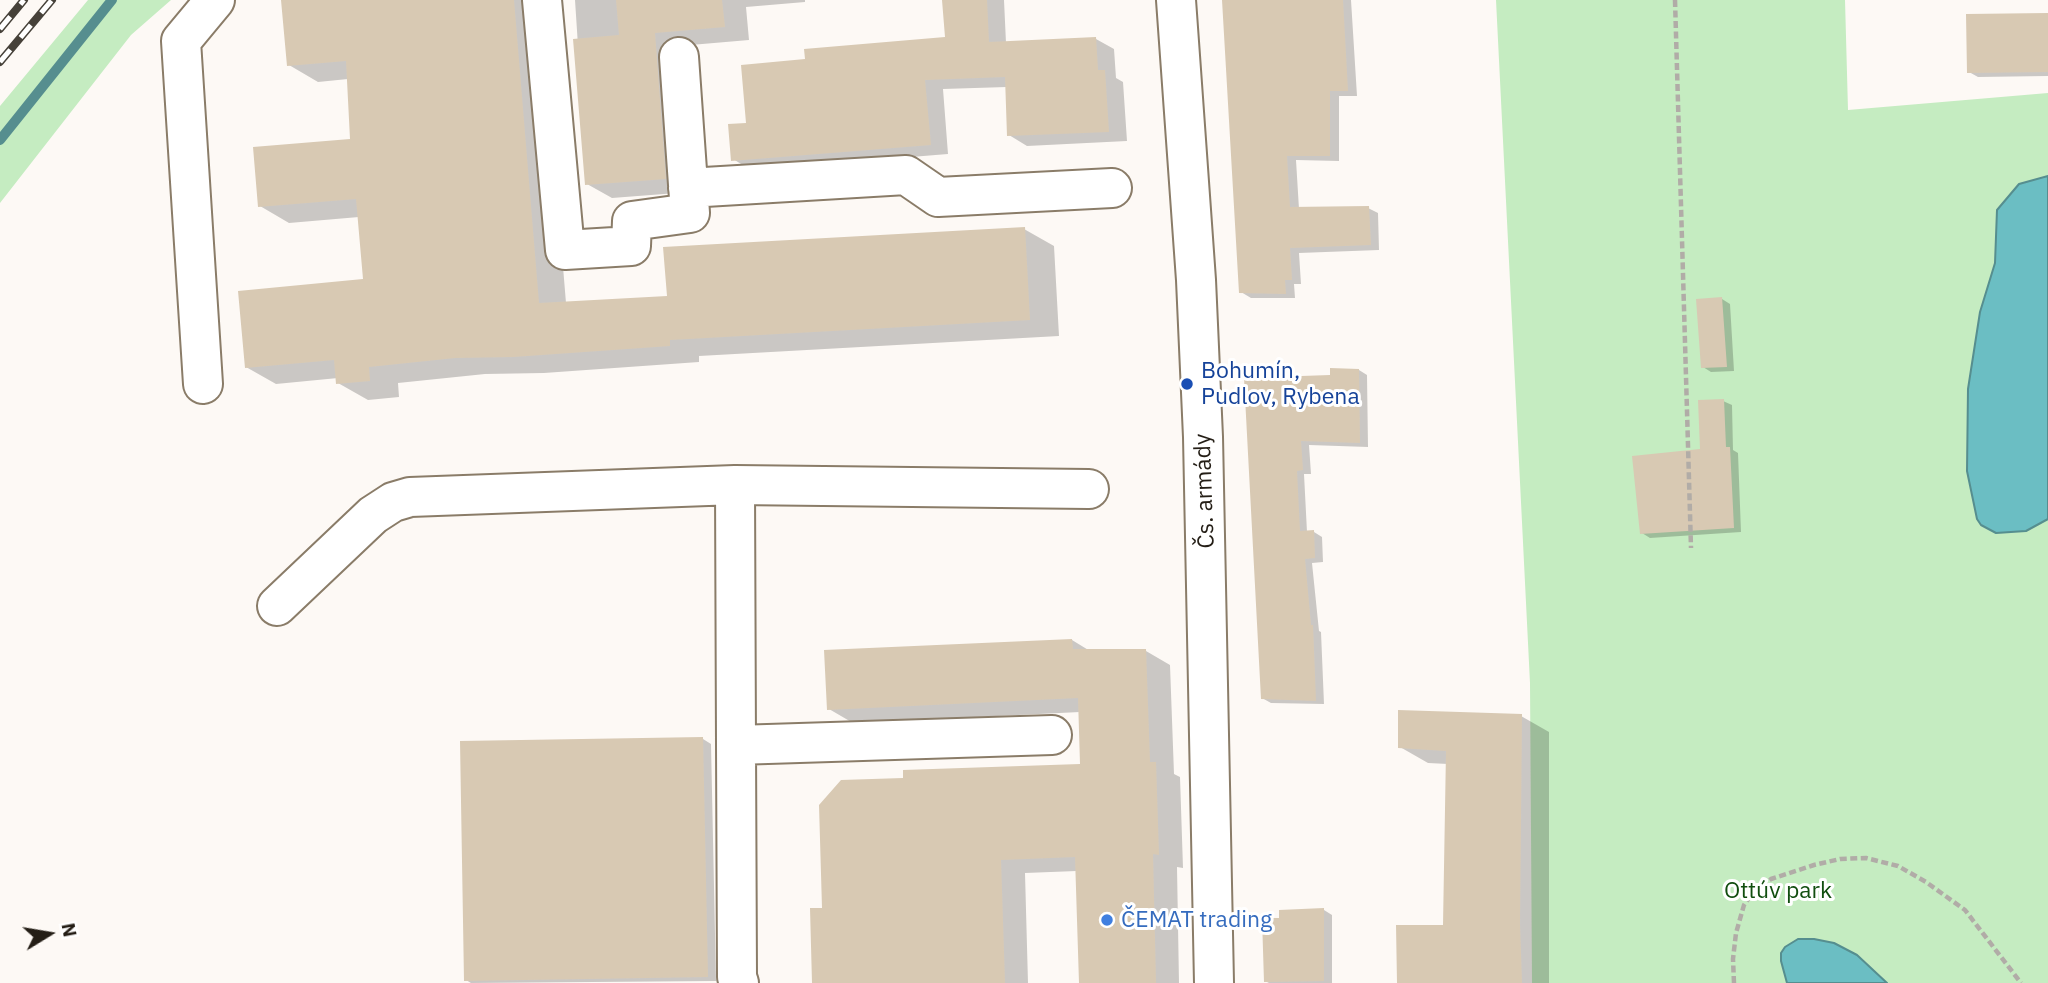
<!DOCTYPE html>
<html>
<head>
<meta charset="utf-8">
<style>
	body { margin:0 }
	#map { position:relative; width:2048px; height:983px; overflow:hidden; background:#fdf9f5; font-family:"IBM Plex Sans",sans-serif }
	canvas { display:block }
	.north { position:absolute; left:14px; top:899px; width:70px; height:70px; -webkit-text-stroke:5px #fff; paint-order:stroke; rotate:79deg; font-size:19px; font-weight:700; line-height:28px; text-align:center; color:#241e16 }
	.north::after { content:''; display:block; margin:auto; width:24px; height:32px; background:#241e16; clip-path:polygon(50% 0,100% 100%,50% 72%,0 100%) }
</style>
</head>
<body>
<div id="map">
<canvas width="2048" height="983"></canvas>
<div class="north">N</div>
</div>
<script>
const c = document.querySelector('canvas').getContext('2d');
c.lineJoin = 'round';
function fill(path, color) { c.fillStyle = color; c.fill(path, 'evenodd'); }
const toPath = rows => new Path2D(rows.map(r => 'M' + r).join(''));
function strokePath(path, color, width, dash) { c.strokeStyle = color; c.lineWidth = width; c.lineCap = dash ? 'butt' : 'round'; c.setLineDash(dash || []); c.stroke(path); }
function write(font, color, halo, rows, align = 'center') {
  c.font = font + ' "IBM Plex Sans",sans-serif'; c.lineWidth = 6; c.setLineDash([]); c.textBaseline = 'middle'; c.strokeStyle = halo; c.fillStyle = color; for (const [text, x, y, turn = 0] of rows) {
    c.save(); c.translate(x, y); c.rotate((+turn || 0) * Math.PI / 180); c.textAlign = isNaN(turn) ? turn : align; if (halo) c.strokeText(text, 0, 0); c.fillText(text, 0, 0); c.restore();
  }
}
fill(toPath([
	[88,0,171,0,131,35,0,203,0,106],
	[1496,0,1845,0,1848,110,2048,93,2048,176,2019,184,1997,210,1995,263,1980,312,1968,389,1967,471,1977,519,2026,531,2048,519,2048,983,1532,983,1530,683]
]), '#c5ecc1');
const water = toPath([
	[2048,176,2048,519,2026,531,1996,533,1981,525,1977,519,1967,471,1968,389,1980,312,1995,263,1997,210,2019,184,2048,176],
	[1798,939,1814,939,1834,943,1857,955,1887,983,1787,983,1781,961,1781,953,1785,947,1798,939]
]);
fill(water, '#6bbec3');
strokePath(water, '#568e8f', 2);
fill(toPath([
	[283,0,541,0,566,303,669,297,1024,229,1054,246,1059,336,699,356,699,362,544,373,485,374,398,383,399,397,368,400,338,383,338,378,276,384,246,367,365,281,359,217,289,223,260,206,352,140,348,79,318,82,289,65],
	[575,0,805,0,805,2,746,7,749,40,679,46,690,192,612,198,587,184],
	[944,0,1004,0,1006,43,1096,39,1114,49,1116,78,1123,82,1127,141,1027,146,1009,135,1007,87,943,89,948,154,751,170,733,159,748,124,807,61,947,39],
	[1224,0,1351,0,1357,96,1339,96,1339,161,1296,160,1299,209,1368,208,1378,213,1379,250,1299,253,1301,284,1294,284,1295,298,1251,298,1241,292],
	[2048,15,2048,76,1978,77,1969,72],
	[1722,299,1730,304,1734,371,1711,372,1703,367],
	[1359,370,1367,375,1368,447,1309,445,1311,474,1304,474,1307,532,1314,532,1322,537,1323,562,1312,563,1319,631,1321,632,1324,704,1271,703,1262,698,1246,380,1332,376],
	[1723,401,1732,405,1733,450,1738,453,1741,532,1650,538,1642,533,1701,450],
	[1072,640,1090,651,1146,651,1170,665,1174,774,1180,777,1183,868,1177,867,1179,983,1081,983,1077,871,1025,873,1028,983,814,983,905,780,1082,766,1080,712,853,723,829,709],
	[1521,716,1549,732,1549,983,1398,983,1445,926,1448,764,1428,763,1400,747],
	[703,739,711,744,716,981,471,983,466,980],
	[1324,910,1332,915,1332,983,1269,983,1265,981,1281,920]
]), '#0003');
strokePath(toPath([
	[0,140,112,0]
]), '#568e8f', 10);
fill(toPath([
	[281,0,514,0,539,303,667,296,663,247,1025,227,1030,320,670,340,670,346,513,357,455,358,369,367,370,381,336,384,334,360,245,368,238,291,363,279,356,199,258,207,253,147,350,139,346,61,287,66],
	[616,0,722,0,725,27,655,33,666,179,585,185,573,39,619,35],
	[942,0,987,0,989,42,1096,37,1098,70,1105,70,1109,132,1007,136,1005,77,925,80,931,145,731,161,728,124,746,123,741,65,805,59,804,49,945,37],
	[1222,0,1343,0,1348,91,1330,91,1330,156,1287,156,1290,207,1369,206,1371,245,1290,248,1292,280,1285,280,1286,294,1239,293],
	[2048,13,2048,72,1967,73,1966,14],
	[1722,297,1727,367,1701,368,1696,299],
	[1330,368,1359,369,1360,443,1301,441,1303,470,1297,471,1300,531,1314,530,1315,558,1305,559,1311,625,1313,625,1316,701,1261,699,1244,378,1330,375],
	[1724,399,1726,447,1730,447,1734,528,1640,534,1632,456,1700,449,1698,400],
	[1072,639,1073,649,1146,649,1150,762,1156,762,1159,855,1153,854,1156,983,1079,983,1075,857,1001,860,1005,983,812,983,810,908,822,908,819,805,841,780,903,778,903,770,1080,764,1078,698,827,710,824,650],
	[1398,710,1522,714,1520,924,1522,983,1397,983,1396,925,1443,925,1446,751,1398,748],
	[703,737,708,977,464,981,460,741],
	[1324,908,1324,981,1264,982,1262,918,1279,918,1279,910]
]), '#d8c9b3');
const minor = toPath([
	[542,0,565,250,631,246,632,221,690,213,679,57],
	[688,188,906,175,938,197,1112,188],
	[203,384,181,41,215,0],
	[277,606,373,515,393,502,410,497,735,485],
	[736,745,735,485,1089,489],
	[739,983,737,977,736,745,1052,735]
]);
const major = toPath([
	[1176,0,1196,280,1203,437,1214,983]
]);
strokePath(minor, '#8a7c68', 42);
strokePath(major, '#8a7c68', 42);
strokePath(toPath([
	[1675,0,1691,548],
	[1734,983,1733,959,1736,933,1744,905,1753,892,1771,879,1814,865,1840,859,1866,858,1898,866,1926,882,1965,910,2021,983]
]), '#b1aca7', 4.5, [7, 3.5]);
strokePath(minor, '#fff', 38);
strokePath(major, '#fff', 38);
const rail = toPath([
	[0,29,24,0],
	[0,62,52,0]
]);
strokePath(rail, '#464139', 8);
strokePath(rail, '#fff', 5, [16]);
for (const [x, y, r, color] of [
	[1187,384,7,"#1a4fb4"],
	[1107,920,7,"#3f7fe0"]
]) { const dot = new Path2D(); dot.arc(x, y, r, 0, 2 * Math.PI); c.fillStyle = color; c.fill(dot); strokePath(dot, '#fff', 2.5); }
write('23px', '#164399', '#fff', [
	["Bohumín,",1201,371],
	["Pudlov, Rybena",1201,397]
], 'left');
write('23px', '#241e16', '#fff', [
	["Čs. armády",1205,491,-92]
]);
write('23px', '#114e0f', '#fff', [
	["Ottúv park",1778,891]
]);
write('23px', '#366cbe', '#fff', [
	["ČEMAT trading",1121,920]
], 'left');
</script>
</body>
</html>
